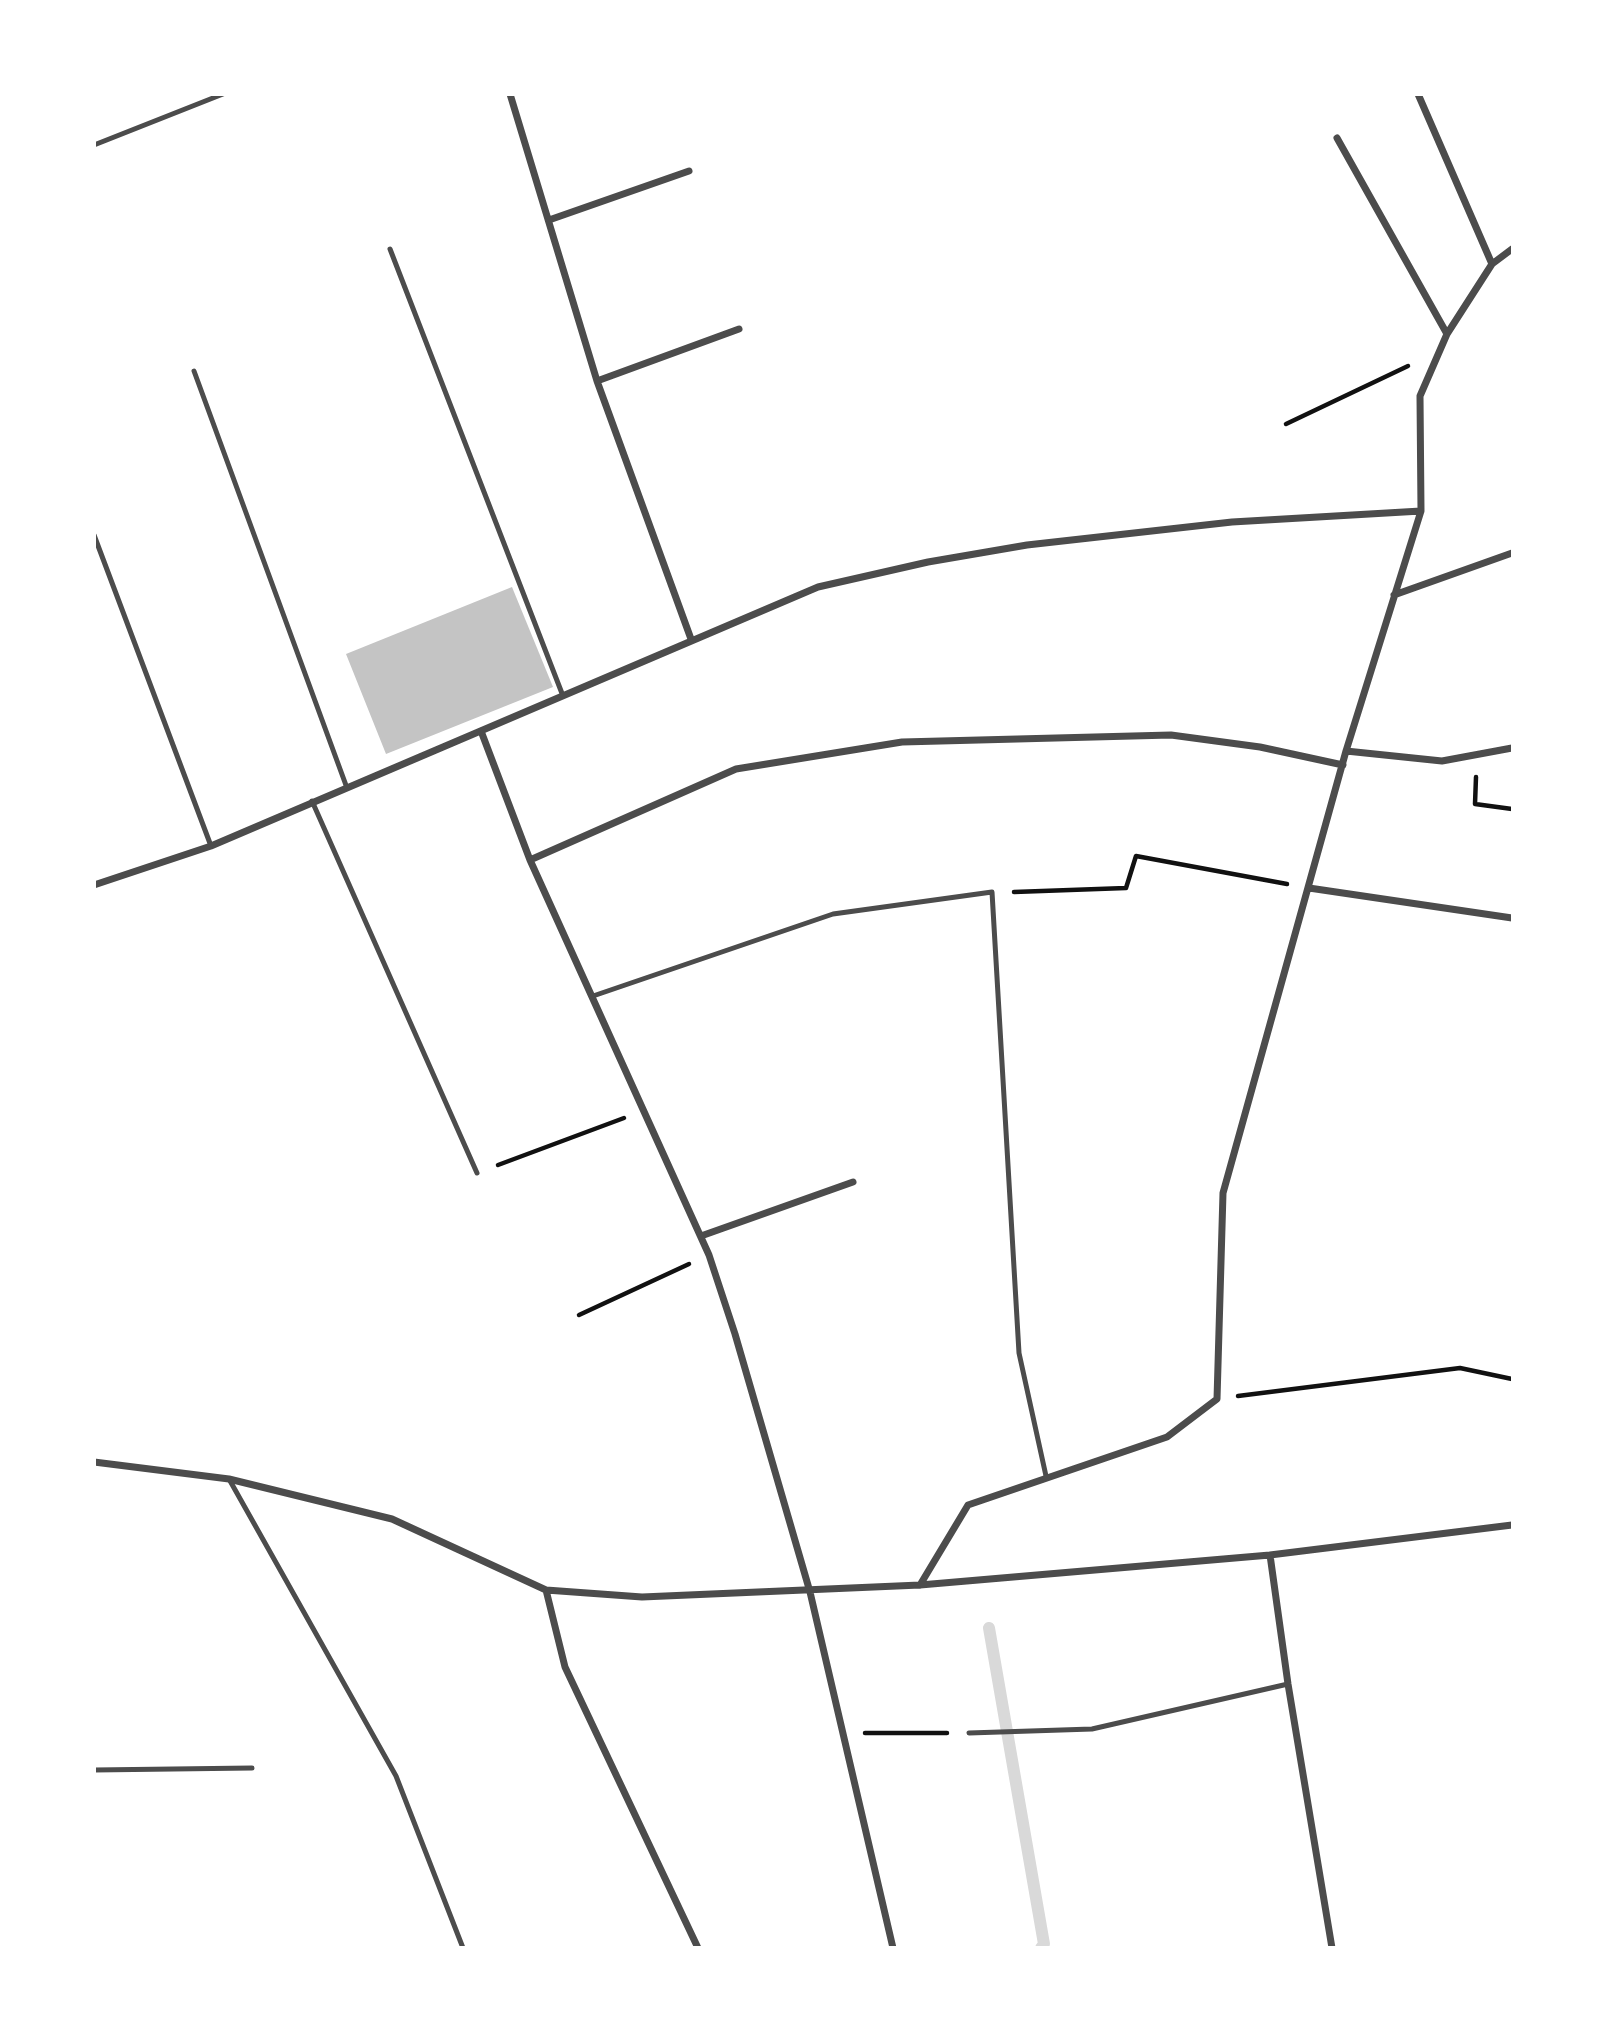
<!DOCTYPE html>
<html>
<head>
<meta charset="utf-8">
<style>
	body { margin:0 }
	#map { position:relative; width:1607px; height:2042px; overflow:hidden; background:#fff; font-family:"PT Serif",serif }
	canvas { display:block }
	.frame { position:absolute; inset:0; border:96px solid #fff; pointer-events:none }
</style>
</head>
<body>
<div id="map">
<canvas width="1607" height="2042"></canvas>
<div class="frame"></div>
</div>
<script>
const c = document.querySelector('canvas').getContext('2d');
c.lineJoin = 'round';
const toPath = rows => new Path2D(rows.map(r => 'M' + r).join(''));
function strokePath(path, color, width, dash) { c.strokeStyle = color; c.lineWidth = width; c.lineCap = dash ? 'butt' : 'round'; c.setLineDash(dash || []); c.stroke(path); }
function fill(path, color) { c.fillStyle = color; c.fill(path, 'evenodd'); }
strokePath(toPath([
	[989,1628,1044,1944,1041,1948]
]), '#d9d9d9', 12);
fill(toPath([
	[512,587,553,687,386,754,346,654]
]), '#c4c4c4');
strokePath(toPath([
	[1286,424,1408,366],
	[1476,777,1475,804,1512,809],
	[1014,892,1126,888,1136,856,1287,884],
	[498,1165,624,1118],
	[579,1315,689,1264],
	[1238,1396,1460,1368,1512,1379],
	[865,1733,947,1733]
]), '#111', 4.5);
strokePath(toPath([
	[94,145,223,94],
	[390,249,563,696],
	[194,371,347,788],
	[94,535,211,846],
	[312,801,477,1173],
	[593,996,833,914,992,892,1019,1353,1046,1476],
	[229,1479,396,1776,463,1948],
	[969,1733,1092,1729,1288,1684],
	[94,1770,252,1768]
]), '#4c4c4c', 5);
strokePath(toPath([
	[510,94,597,381,691,639],
	[1418,94,1492,264],
	[1337,138,1447,334],
	[549,220,689,171],
	[597,381,739,329],
	[1394,595,1512,553],
	[481,731,530,860,709,1255,735,1334,810,1592,893,1948],
	[1346,751,1442,761,1512,748],
	[530,860,736,769,902,742,1171,735,1260,747,1343,765],
	[94,885,211,846,818,587,928,562,1027,545,1232,522,1421,511],
	[1309,888,1512,918],
	[701,1236,853,1182],
	[94,1462,229,1479,392,1519,546,1590,642,1597,920,1585,1270,1555,1512,1525],
	[1270,1555,1288,1684,1332,1948],
	[920,1585,968,1505,1167,1437,1217,1399,1223,1193,1346,751,1421,511,1420,396,1447,334,1492,264,1512,249],
	[546,1590,565,1667,698,1948]
]), '#4c4c4c', 7);
</script>
</body>
</html>
